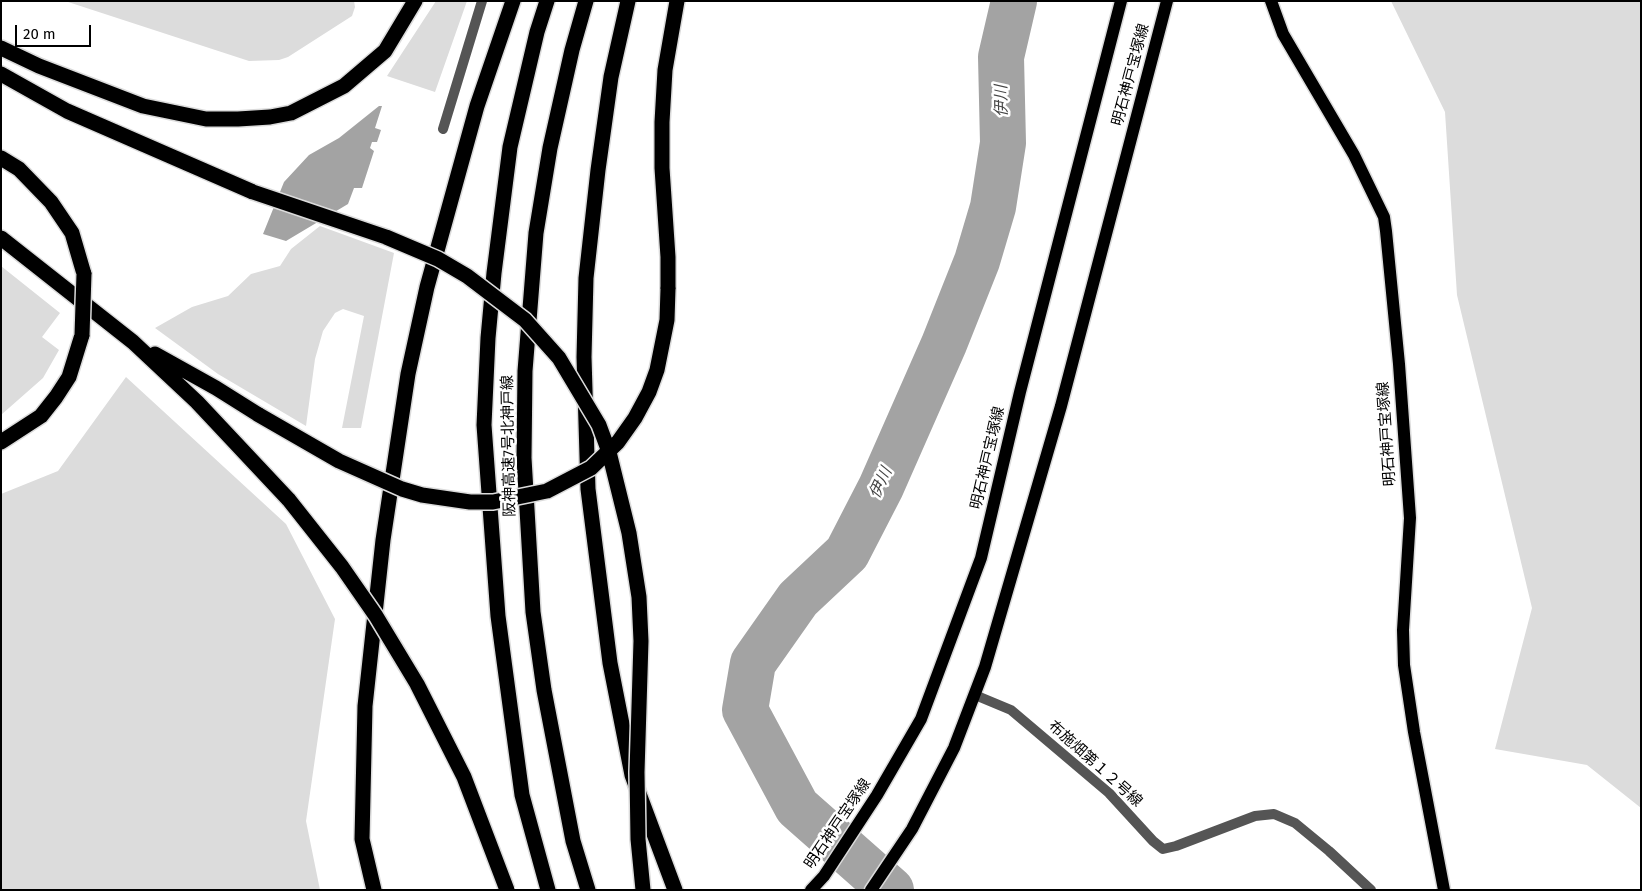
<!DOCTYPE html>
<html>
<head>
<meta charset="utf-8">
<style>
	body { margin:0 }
	#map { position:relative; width:1642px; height:891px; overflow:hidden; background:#fff; font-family:"Fira Sans",sans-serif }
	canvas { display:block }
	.frame { position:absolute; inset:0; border:2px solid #000; pointer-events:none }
	.scale { position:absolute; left:15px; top:25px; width:76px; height:22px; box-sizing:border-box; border:2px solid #000; border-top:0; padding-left:6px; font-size:15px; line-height:18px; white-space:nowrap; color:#000; -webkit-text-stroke:4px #fff; paint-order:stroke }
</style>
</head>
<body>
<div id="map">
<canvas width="1642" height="891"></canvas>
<div class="frame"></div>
<div class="scale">20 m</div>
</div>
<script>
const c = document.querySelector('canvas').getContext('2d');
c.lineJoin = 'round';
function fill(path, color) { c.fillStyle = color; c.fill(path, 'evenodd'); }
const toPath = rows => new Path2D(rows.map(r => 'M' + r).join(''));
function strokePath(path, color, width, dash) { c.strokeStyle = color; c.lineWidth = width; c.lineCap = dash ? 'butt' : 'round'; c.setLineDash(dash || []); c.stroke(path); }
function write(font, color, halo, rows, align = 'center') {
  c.font = font + ' "Fira Sans","Noto Sans JP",sans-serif'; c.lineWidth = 5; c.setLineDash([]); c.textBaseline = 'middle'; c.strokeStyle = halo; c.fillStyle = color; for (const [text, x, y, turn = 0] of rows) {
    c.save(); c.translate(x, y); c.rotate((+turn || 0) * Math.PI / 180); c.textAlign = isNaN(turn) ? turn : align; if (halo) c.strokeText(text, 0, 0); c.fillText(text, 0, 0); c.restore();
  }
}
fill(toPath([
	[65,1,354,1,355,7,352,16,288,57,279,60,249,61],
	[436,1,467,1,435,92,387,76],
	[1391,1,1641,1,1641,808,1587,765,1495,749,1532,608,1457,295,1445,112],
	[320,226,394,253,361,428,342,428,364,316,343,309,335,313,323,331,315,359,306,426,218,374,155,328,192,307,228,296,251,274,280,266,291,249],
	[1,266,60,313,42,337,59,350,43,378,1,415],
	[126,377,286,524,335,619,306,821,320,890,1,890,1,494,58,471]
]), '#dcdcdc');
fill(toPath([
	[379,106,382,106,375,128,381,130,377,142,372,142,370,148,374,151,362,188,354,188,348,204,286,241,263,234,284,182,309,155,339,138]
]), '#a3a3a3');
strokePath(toPath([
	[891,890,797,807,745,710,753,663,798,599,847,553,881,487,944,344,977,261,993,207,1003,143,1001,57,1014,1]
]), '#a3a3a3', 46);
const primary = toPath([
	[1271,1,1283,34,1354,155,1384,217,1386,231,1399,364,1410,518,1403,630,1404,665,1414,732,1444,890],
	[811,890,824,876,877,795,921,719,981,558,1020,392,1121,1],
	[871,890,912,829,954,748,985,667,1061,406,1167,1]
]);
const highway = toPath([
	[547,1,537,32,510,147,494,273,488,338,484,425,498,616,522,795,548,890],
	[586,1,572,50,550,148,536,233,525,371,524,458,533,612,544,690,573,841,588,890],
	[628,1,611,77,598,170,586,278,584,357,588,489,610,663,632,775,675,890],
	[1,48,39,66,143,106,206,119,238,119,270,117,291,113,344,86,385,51,415,1],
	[1,74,67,111,253,192],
	[1,158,19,169,51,202,72,233,84,274],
	[1,238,133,342,197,402,289,500],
	[668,289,668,257,662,168,662,122,665,70,677,1],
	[155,354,216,388,259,415],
	[1,442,41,416,56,397,69,377,82,335],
	[374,890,362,839,365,706,383,540,408,374,427,287,477,106,513,1]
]);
strokePath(primary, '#dbdbdb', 15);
strokePath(highway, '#dbdbdb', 18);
strokePath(toPath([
	[975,695,1011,710,1109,793,1153,841,1163,849,1176,846,1255,816,1274,814,1295,823,1329,851,1371,890]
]), '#555', 10);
strokePath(toPath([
	[443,129,482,1]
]), '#555', 10);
strokePath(primary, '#000', 12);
strokePath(highway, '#000', 15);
const highwayBridge = toPath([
	[253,192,386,237,438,259,467,276,525,320,559,358,599,425,609,452,629,533,639,597,641,641,637,772,638,839,643,890],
	[82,335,84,274],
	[259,415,339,461,402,489,422,495,470,502,493,502,547,491,591,468,618,442,635,418,649,392,657,370,667,320,668,289],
	[289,500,342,567,376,616,417,684,464,777,507,890]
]);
strokePath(highwayBridge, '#dbdbdb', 18, []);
strokePath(highwayBridge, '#000', 15);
write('15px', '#000', '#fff', [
	["明石神戸宝塚線",1131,75,-75],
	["明石神戸宝塚線",1387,434,-94],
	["阪神高速7号北神戸線",509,446,-91],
	["明石神戸宝塚線",988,458,-77],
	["布施畑第１２号線",1095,764,42],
	["明石神戸宝塚線",838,824,-56]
]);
write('italic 16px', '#444', '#fff', [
	["伊川",1002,101,-91],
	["伊川",881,483,-65]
]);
</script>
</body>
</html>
